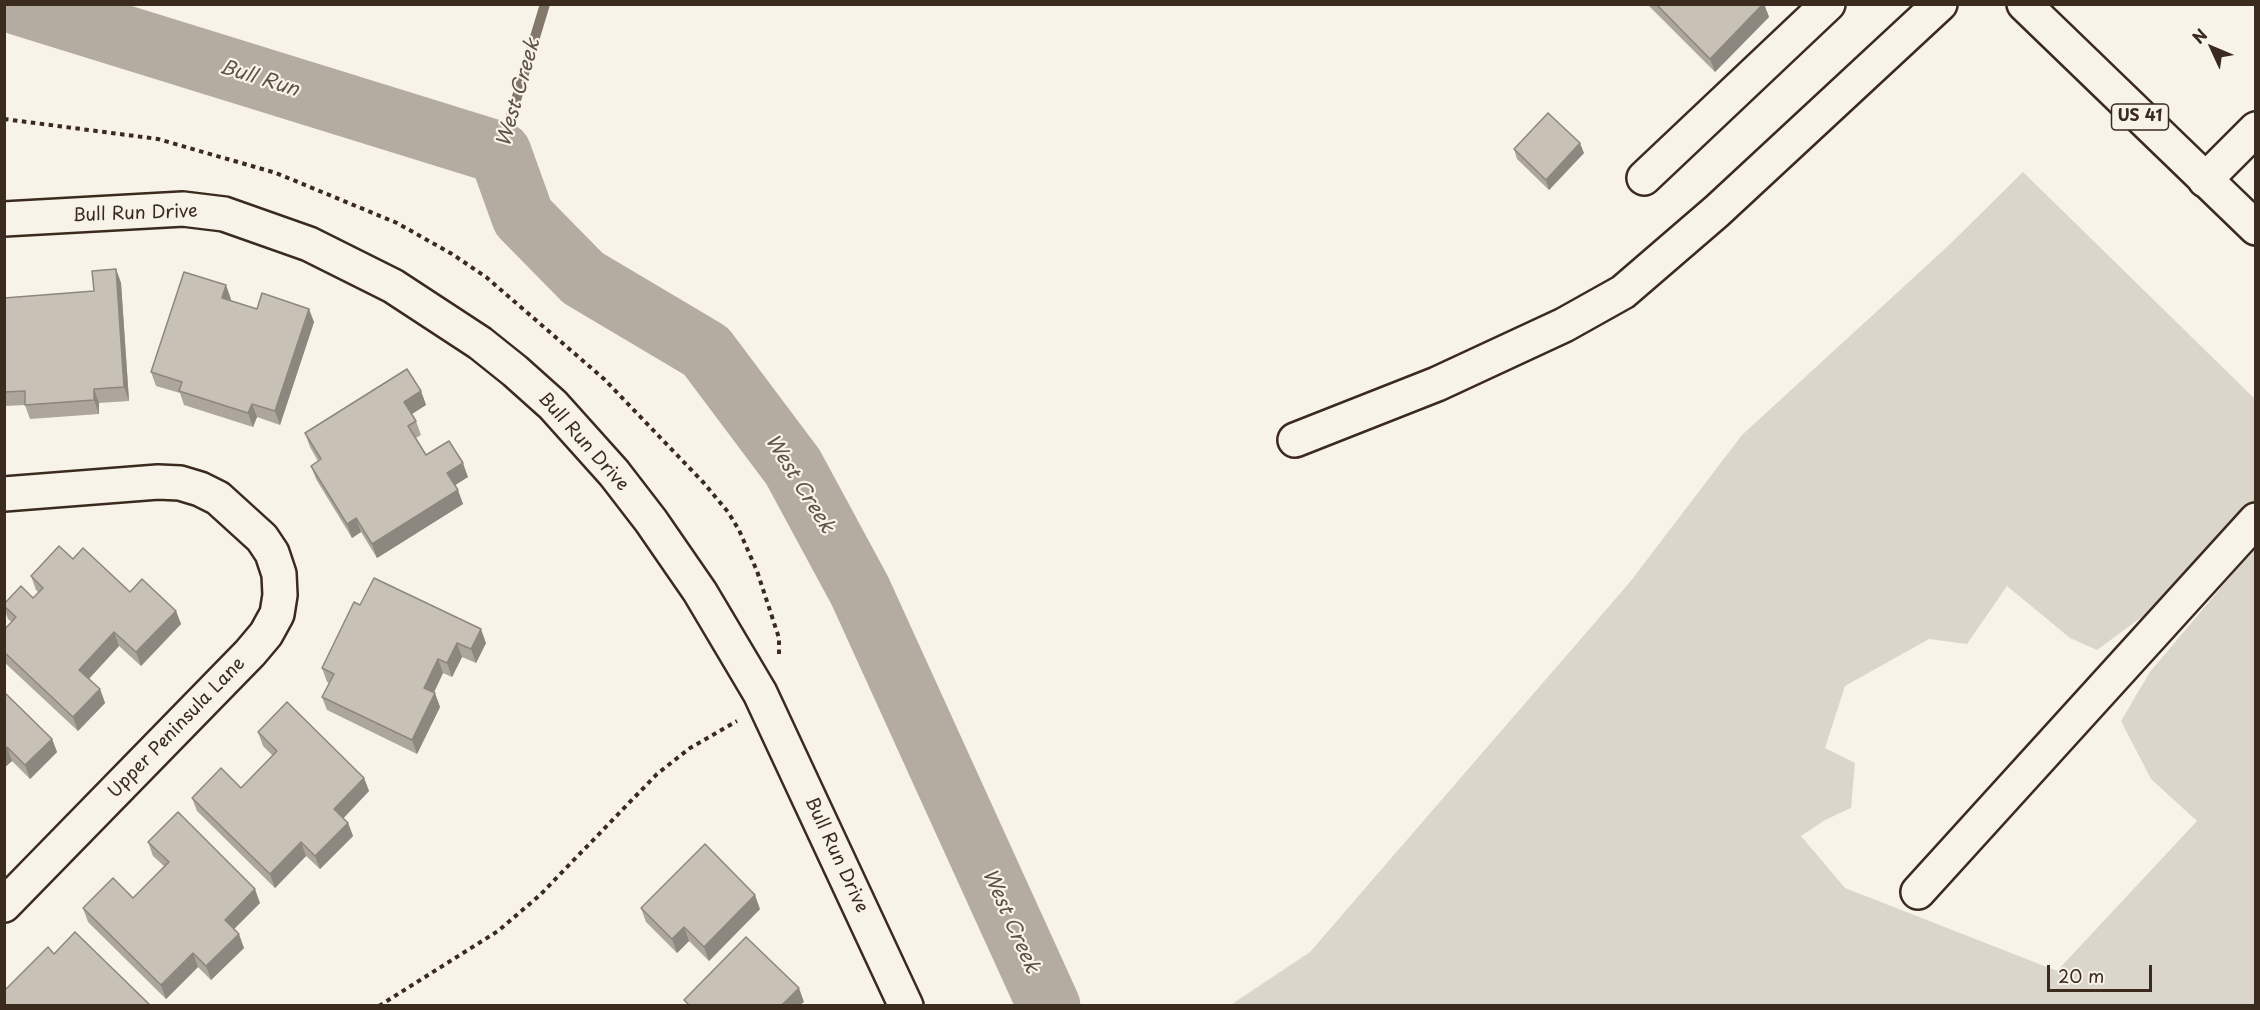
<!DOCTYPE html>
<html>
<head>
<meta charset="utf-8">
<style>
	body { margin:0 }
	#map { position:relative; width:2260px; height:1010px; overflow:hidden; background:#f7f3e8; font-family:"Playpen Sans",sans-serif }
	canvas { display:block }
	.frame { position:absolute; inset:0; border:6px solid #3b2a1e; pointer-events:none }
	.north { position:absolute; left:2182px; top:18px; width:60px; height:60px; -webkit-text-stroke:4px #f7f3e8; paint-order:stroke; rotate:314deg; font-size:16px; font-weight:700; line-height:24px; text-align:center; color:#3b2a1e }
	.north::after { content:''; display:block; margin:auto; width:21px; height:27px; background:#3b2a1e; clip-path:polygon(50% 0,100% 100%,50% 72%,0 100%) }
	.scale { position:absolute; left:2047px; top:965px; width:105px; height:27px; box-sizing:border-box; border:3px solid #3b2a1e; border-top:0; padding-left:8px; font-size:18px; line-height:21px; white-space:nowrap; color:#3b2a1e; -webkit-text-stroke:4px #f7f3e8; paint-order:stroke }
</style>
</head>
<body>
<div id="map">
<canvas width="2260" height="1010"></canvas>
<div class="frame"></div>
<div class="north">N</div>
<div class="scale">20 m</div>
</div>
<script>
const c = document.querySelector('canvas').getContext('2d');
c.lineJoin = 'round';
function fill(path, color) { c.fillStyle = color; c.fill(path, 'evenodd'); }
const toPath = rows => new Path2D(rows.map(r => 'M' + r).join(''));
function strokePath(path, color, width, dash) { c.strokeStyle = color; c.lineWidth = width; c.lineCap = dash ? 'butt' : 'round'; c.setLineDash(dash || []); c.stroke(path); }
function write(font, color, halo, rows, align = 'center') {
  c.font = font + ' "Playpen Sans",sans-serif'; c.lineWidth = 4.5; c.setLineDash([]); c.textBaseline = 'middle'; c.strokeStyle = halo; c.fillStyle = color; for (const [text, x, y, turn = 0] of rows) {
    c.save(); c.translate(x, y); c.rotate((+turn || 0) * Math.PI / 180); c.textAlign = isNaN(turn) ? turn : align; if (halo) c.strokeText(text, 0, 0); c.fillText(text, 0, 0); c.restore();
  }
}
fill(toPath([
	[2023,172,2255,399,2255,501,2236,525,2150,611,2097,650,2070,638,2007,586,1967,644,1929,639,1845,686,1825,748,1855,763,1851,808,1825,820,1801,836,1845,888,2057,971,2197,821,2151,779,2121,721,2150,672,2255,547,2255,1005,1229,1006,1310,952,1630,582,1742,435,1948,246]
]), '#dbd6cb');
strokePath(toPath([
	[500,153,545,4]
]), '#84786c', 10);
strokePath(toPath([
	[19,4,500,153,523,217,583,278,706,351,793,467,860,591,1049,1006]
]), '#b4aca0', 63);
const minor = toPath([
	[1644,178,1828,4],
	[2205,180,2256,129],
	[4,219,183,209,224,214,309,244,393,286,480,343,515,371,553,405,614,473,651,521,700,592,760,693,906,1006],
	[1295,440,1437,384,1564,325,1623,292,1717,211,1940,4],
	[4,494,158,482,180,483,200,489,218,498,262,538,272,553,279,574,280,595,277,614,266,634,250,653,4,905],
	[1918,892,2256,520]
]);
const highway = toPath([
	[2024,4,2256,228]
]);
strokePath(minor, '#3b2a1e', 38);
strokePath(highway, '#3b2a1e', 38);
strokePath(toPath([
	[4,119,158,139,276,173,397,223,452,254,486,277,604,379,703,482,728,512,739,530,757,571,779,638,779,658],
	[379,1006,498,931,540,895,657,774,690,748,737,721]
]), '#3b2a1e', 4, [4.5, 4.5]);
strokePath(minor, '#f7f3e8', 33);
strokePath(highway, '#f7f3e8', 33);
fill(toPath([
	[1647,4,1764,4,1769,17,1715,72],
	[1514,149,1584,153,1549,190,1517,159],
	[116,269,121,283,129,401,99,403,99,414,30,419,25,405,4,406,4,298,94,291],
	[226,285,230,300,257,309,314,322,280,425,257,417,253,427,184,405,180,393,156,386,151,372],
	[421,391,426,405,411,414,416,421,421,435,416,438,426,455,468,477,455,485,463,504,377,558,361,532,352,538,316,479,311,466,318,461,310,447,305,433],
	[73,559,130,592,176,611,181,624,141,666,119,646,89,679,100,689,105,703,78,731,4,662,4,630,12,622,8,619,4,608,4,604,33,598,39,593,36,590,31,576],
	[360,605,486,643,476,663,462,657,452,677,443,673,434,692,440,707,417,754,327,710,322,697,329,683,327,682,322,668],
	[4,692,52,739,57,752,30,779,12,761,4,768],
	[258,732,364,778,369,791,343,818,348,823,353,836,320,869,306,856,275,888,197,811,192,798,241,788,273,756,263,746],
	[148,842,260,903,234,929,244,948,211,980,198,967,166,999,88,922,83,908,133,898,164,866,153,856],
	[641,908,760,909,709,961,689,941,677,953,646,922]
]), '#aca69d');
fill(toPath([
	[1763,4,1764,4,1769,17,1715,72,1710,59],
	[1580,143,1584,153,1549,190,1546,180],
	[116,269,121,283,129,401,124,387],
	[226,285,231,299,227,311,222,298],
	[309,309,314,322,280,425,275,411],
	[94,389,99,403,99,414,94,400],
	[421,391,426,405,409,416,404,402],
	[252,404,257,417,253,427,248,413],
	[463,463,468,477,452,487,447,473],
	[458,490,463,504,377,558,372,544],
	[356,518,361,532,352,538,347,524],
	[176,611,181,624,141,666,136,652],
	[481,629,486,643,476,663,471,649],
	[114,632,119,646,84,684,79,670],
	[457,643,462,657,452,677,447,663],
	[438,659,443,673,430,701,424,688],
	[100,689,105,703,78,731,73,717],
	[435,693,440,707,417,754,412,740],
	[52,739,57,752,30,779,25,765],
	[7,747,12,761,4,768,4,749],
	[364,778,369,791,339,823,334,809],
	[348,823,353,836,320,869,315,856],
	[301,842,306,856,275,888,270,874],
	[255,889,260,903,230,933,225,920],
	[755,895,760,909,709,961,704,947],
	[684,927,689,941,677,953,672,939],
	[239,934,244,948,211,980,206,966],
	[193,953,198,967,166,999,161,985],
	[799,988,804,1002,800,1005,782,1005]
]), '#8c877f');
const building = toPath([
	[1656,4,1763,4,1710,59,1656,4],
	[1548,113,1580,143,1546,180,1514,149,1548,113],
	[116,269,124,387,94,389,94,400,25,405,25,391,4,392,4,298,94,291,92,271,116,269],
	[184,272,226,285,222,298,257,309,262,293,309,309,275,411,252,404,248,413,179,391,182,382,151,372,184,272],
	[407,369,421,391,404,402,416,421,408,426,426,455,449,441,463,463,447,473,458,490,372,544,356,518,347,524,311,466,321,459,305,433,407,369],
	[59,546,73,559,83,548,130,592,142,579,176,611,136,652,114,632,79,670,100,689,73,717,4,652,4,630,16,617,4,606,4,604,21,586,33,598,43,588,31,576,59,546],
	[374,578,481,629,471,649,457,643,447,663,438,659,424,688,435,693,412,740,322,697,334,674,322,668,354,602,360,605,374,578],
	[4,692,52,739,25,765,7,747,4,749,4,692],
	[287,702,364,778,334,809,348,823,315,856,301,842,270,874,192,798,221,768,241,788,277,751,258,732,287,702],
	[178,812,255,889,225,920,239,934,206,966,193,953,161,985,83,908,113,878,133,898,169,862,148,842,178,812],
	[705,844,755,895,704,947,684,927,672,939,641,908,705,844],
	[75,932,150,1005,4,1005,4,991,48,947,54,954,75,932],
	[746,937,799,988,782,1005,689,1005,684,1000,746,937]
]);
fill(building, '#c8c1b6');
strokePath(building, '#8c877f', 1.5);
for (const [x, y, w] of [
	[2140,117,57]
]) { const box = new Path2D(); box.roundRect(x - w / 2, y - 13, w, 26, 4.5); c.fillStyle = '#f7f3e8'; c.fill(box); strokePath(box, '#3b2a1e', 1.5); }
write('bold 16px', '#3b2a1e', null, [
	["US 41",2140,117]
]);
write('18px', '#3b2a1e', '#f7f3e8', [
	["Bull Run Drive",135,214,-2],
	["Bull Run Drive",583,442,48],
	["Upper Peninsula Lane",177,728,-46],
	["Bull Run Drive",836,855,65]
]);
write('italic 20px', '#5f5145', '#f7f3e8', [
	["Bull Run",259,79,17],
	["West Creek",519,93,-74],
	["West Creek",799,484,58],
	["West Creek",1010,921,66]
]);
</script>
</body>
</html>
